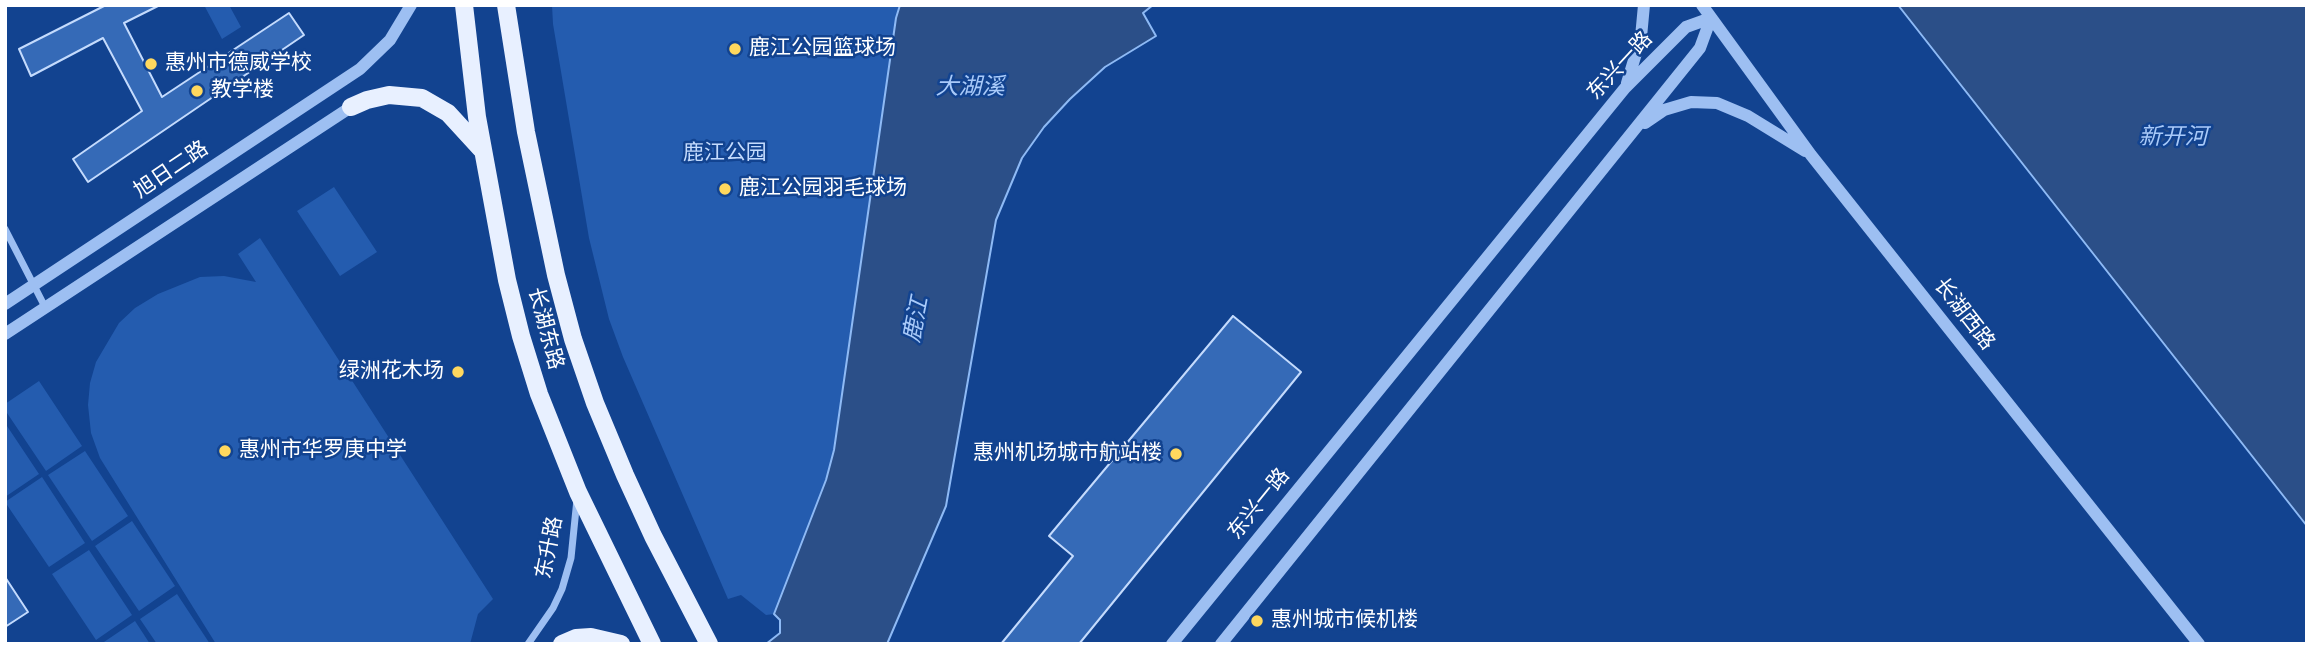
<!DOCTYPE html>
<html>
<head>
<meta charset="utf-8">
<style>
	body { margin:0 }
	#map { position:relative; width:2312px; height:649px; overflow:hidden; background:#124390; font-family:"Source Sans 3",sans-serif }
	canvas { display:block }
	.frame { position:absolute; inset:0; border:7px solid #fff; pointer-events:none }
</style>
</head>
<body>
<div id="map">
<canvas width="2312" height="649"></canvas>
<div class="frame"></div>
</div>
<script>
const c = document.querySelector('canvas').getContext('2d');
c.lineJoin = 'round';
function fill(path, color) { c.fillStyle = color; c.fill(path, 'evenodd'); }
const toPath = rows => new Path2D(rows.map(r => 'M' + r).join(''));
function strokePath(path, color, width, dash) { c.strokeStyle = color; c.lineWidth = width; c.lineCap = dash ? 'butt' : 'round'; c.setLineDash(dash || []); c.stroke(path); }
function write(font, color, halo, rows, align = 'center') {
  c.font = font + ' "Source Sans 3","Noto Sans SC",sans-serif'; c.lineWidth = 5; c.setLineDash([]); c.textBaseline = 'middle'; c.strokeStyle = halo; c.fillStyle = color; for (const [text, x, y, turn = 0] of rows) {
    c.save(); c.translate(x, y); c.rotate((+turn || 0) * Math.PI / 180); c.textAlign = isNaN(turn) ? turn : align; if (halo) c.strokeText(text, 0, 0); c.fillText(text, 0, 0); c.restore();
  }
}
fill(toPath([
	[204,5,229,5,241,27,222,39],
	[552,5,900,5,896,18,834,450,826,480,774,614,766,615,741,595,728,599,623,357,609,319,589,238,553,24],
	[334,187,377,252,340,276,297,211],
	[260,238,493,599,478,614,470,644,216,644,100,458,91,433,88,405,90,383,96,362,119,323,135,308,158,294,200,277,224,276,256,282,238,254],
	[39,381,82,446,46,471,5,410,5,404],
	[5,423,39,474,5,497],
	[85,451,128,516,92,541,48,475],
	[42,477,85,543,49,567,5,502],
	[132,521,175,586,139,611,95,546],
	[89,550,132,615,96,640,52,574],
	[177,594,210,644,157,644,140,619],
	[135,621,150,644,101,644]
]), '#245caf');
const water = toPath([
	[900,5,1153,5,1143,13,1156,36,1105,67,1070,99,1044,127,1022,158,996,220,946,506,887,644,766,644,780,633,780,620,774,614,826,480,834,450,896,18,900,5],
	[1898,5,2307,5,2307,526,1898,5]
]);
fill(water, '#2b4f88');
strokePath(water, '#8ebaf5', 2);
const building = toPath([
	[106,5,160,5,124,23,162,97,289,13,304,35,88,182,73,159,142,111,103,38,31,76,19,49,106,5],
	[1233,316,1301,372,1079,644,1001,644,1073,556,1049,536,1233,316],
	[5,577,28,612,5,627,5,577]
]);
fill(building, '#356ab7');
strokePath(building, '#c4dbfd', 2);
strokePath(toPath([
	[5,229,45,307],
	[528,644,553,608,562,589,571,558,577,499]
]), '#9dbff2', 7);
strokePath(toPath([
	[1702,5,1811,155,2199,644],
	[1627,83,1641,37,1644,5],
	[1645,123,1664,110,1691,102,1717,103,1748,116,1805,151],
	[5,304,360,69,390,40,411,5],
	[5,334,351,107],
	[1172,644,1625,88,1686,27,1711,18],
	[1221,644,1700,48,1711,18]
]), '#9dbff2', 12);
strokePath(toPath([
	[464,5,477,117,507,280,521,336,539,394,578,492,652,644],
	[506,5,526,132,556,275,573,339,595,403,625,475,653,536,709,644],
	[351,107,367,100,389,95,422,98,448,113,481,149],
	[562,644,576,638,591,637,621,644]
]), '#e8f0ff', 18);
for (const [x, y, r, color] of [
	[735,49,7,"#ffd85e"],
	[151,64,7,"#ffd85e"],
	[197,91,7,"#ffd85e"],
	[725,189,7,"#ffd85e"],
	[458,372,7,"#ffd85e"],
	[225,451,7,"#ffd85e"],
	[1176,454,7,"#ffd85e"],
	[1257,621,7,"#ffd85e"]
]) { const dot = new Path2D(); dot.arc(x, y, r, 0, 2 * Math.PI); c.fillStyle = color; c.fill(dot); strokePath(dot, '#124390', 2.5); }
write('21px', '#fff', '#124390', [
	["鹿江公园篮球场",749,49],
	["惠州市德威学校",165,64],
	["教学楼",211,91],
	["鹿江公园羽毛球场",739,189],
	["绿洲花木场",444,372,"right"],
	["惠州市华罗庚中学",239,451],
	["惠州机场城市航站楼",1162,454,"right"],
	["惠州城市候机楼",1271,621]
], 'left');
write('21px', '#fff', '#124390', [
	["东兴一路",1621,67,-47],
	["旭日二路",172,171,-34],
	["长湖西路",1963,315,52],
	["长湖东路",544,329,75],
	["东兴一路",1260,505,-51],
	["东升路",551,548,-79]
]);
write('21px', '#c4dbfd', '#124390', [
	["鹿江公园",725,154]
]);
write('italic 23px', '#a9caf9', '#124390', [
	["大湖溪",970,89],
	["新开河",2173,139],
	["鹿江",918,320,-79]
]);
</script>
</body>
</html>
